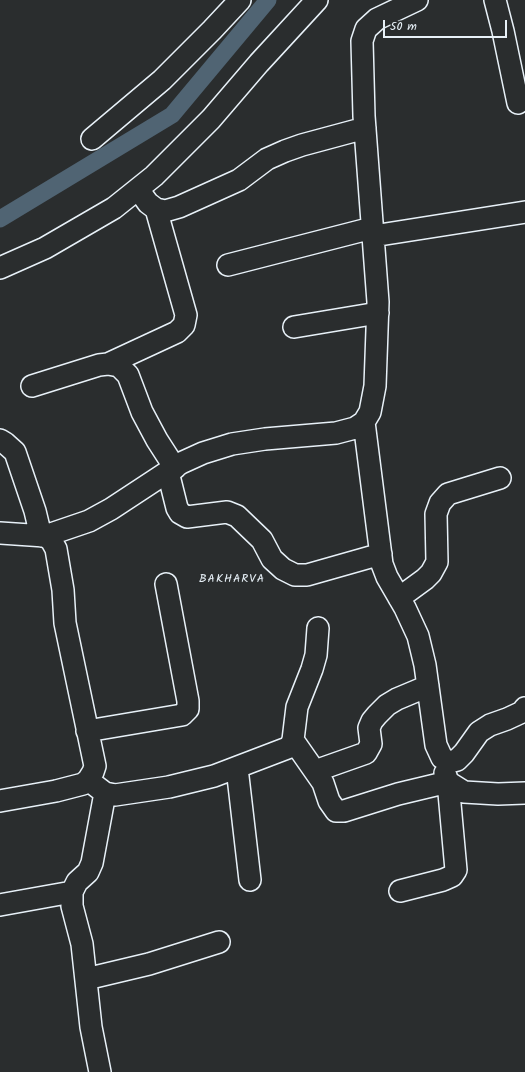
<!DOCTYPE html>
<html>
<head>
<meta charset="utf-8">
<style>
	body { margin:0 }
	#map { position:relative; width:525px; height:1072px; overflow:hidden; background:#2a2d2e; font-family:Kalam,sans-serif }
	canvas { display:block }
	.scale { position:absolute; left:383px; top:20px; width:124px; height:18px; box-sizing:border-box; border:2px solid #e8f1f8; border-top:0; padding-left:5px; font-size:12px; line-height:14px; white-space:nowrap; color:#e8f1f8; -webkit-text-stroke:3px #2a2d2e; paint-order:stroke }
</style>
</head>
<body>
<div id="map">
<canvas width="525" height="1072"></canvas>
<div class="scale">50 m</div>
</div>
<script>
const c = document.querySelector('canvas').getContext('2d');
c.lineJoin = 'round';
const toPath = rows => new Path2D(rows.map(r => 'M' + r).join(''));
function strokePath(path, color, width, dash) { c.strokeStyle = color; c.lineWidth = width; c.lineCap = dash ? 'butt' : 'round'; c.setLineDash(dash || []); c.stroke(path); }
function write(font, color, halo, rows, align = 'center') {
  c.font = font + ' Kalam,sans-serif'; c.lineWidth = 3; c.setLineDash([]); c.textBaseline = 'middle'; c.strokeStyle = halo; c.fillStyle = color; for (const [text, x, y, turn = 0] of rows) {
    c.save(); c.translate(x, y); c.rotate((+turn || 0) * Math.PI / 180); c.textAlign = isNaN(turn) ? turn : align; if (halo) c.strokeText(text, 0, 0); c.fillText(text, 0, 0); c.restore();
  }
}
strokePath(toPath([
	[0,219,172,115,268,0]
]), '#506473', 17);
const minor = toPath([
	[495,0,503,31,518,103],
	[92,139,162,80,212,30,240,0],
	[138,189,148,203,156,209,165,211,179,207,239,180,267,159,285,151,302,145,365,128],
	[373,236,525,212],
	[228,265,372,228],
	[0,268,45,248,114,208,154,176,211,119,259,63,317,0],
	[294,327,378,313],
	[108,364,177,332,184,325,186,315,156,209],
	[32,386,99,365,108,364,119,366,128,375,142,412,157,440,175,468],
	[364,422,382,564,387,577,405,608,418,636,425,665,436,745,442,758,449,762,457,760,464,753,479,732,490,725,507,719,522,712,525,708],
	[0,440,5,443,15,452,35,511,41,536],
	[168,472,177,508,180,513,187,517,227,512,237,516,262,540,272,559,283,569,295,575,307,575,381,554],
	[0,533,45,536,51,540,56,549,63,590,65,623,95,766,93,772,88,780,83,784,56,791,0,801],
	[45,536,89,521,111,509,181,463,203,453,232,444,265,439,336,433,355,428,364,422,370,412,375,386,378,302,364,116,362,41,366,29,377,19,417,0],
	[399,598,425,579,431,573,437,562,436,514,440,503,448,494,500,478],
	[87,731,182,715,188,709,188,701,166,584],
	[293,740,323,783,329,801,336,811,344,811,398,794,448,782,456,870,452,876,443,880,400,891],
	[237,768,250,880],
	[315,771,366,753,371,744,369,728,372,721,377,715,387,705,397,699,428,686],
	[445,773,448,782,464,792,498,794,525,793],
	[88,780,105,793,115,795,169,787,214,776,290,747,293,740,297,707,312,669,316,655,318,628],
	[0,905,72,892],
	[86,979,149,964,219,942],
	[100,1072,91,1027,82,944,72,906,72,892,77,882,88,872,92,863,105,793]
]);
strokePath(minor, '#e8f1f8', 24);
strokePath(minor, '#2a2d2e', 21);
c.letterSpacing = '1px';
write('12px', '#e8f1f8', '#2a2d2e', [
	["BAKHARVA",232,580]
]);
c.letterSpacing = '0px';
</script>
</body>
</html>
